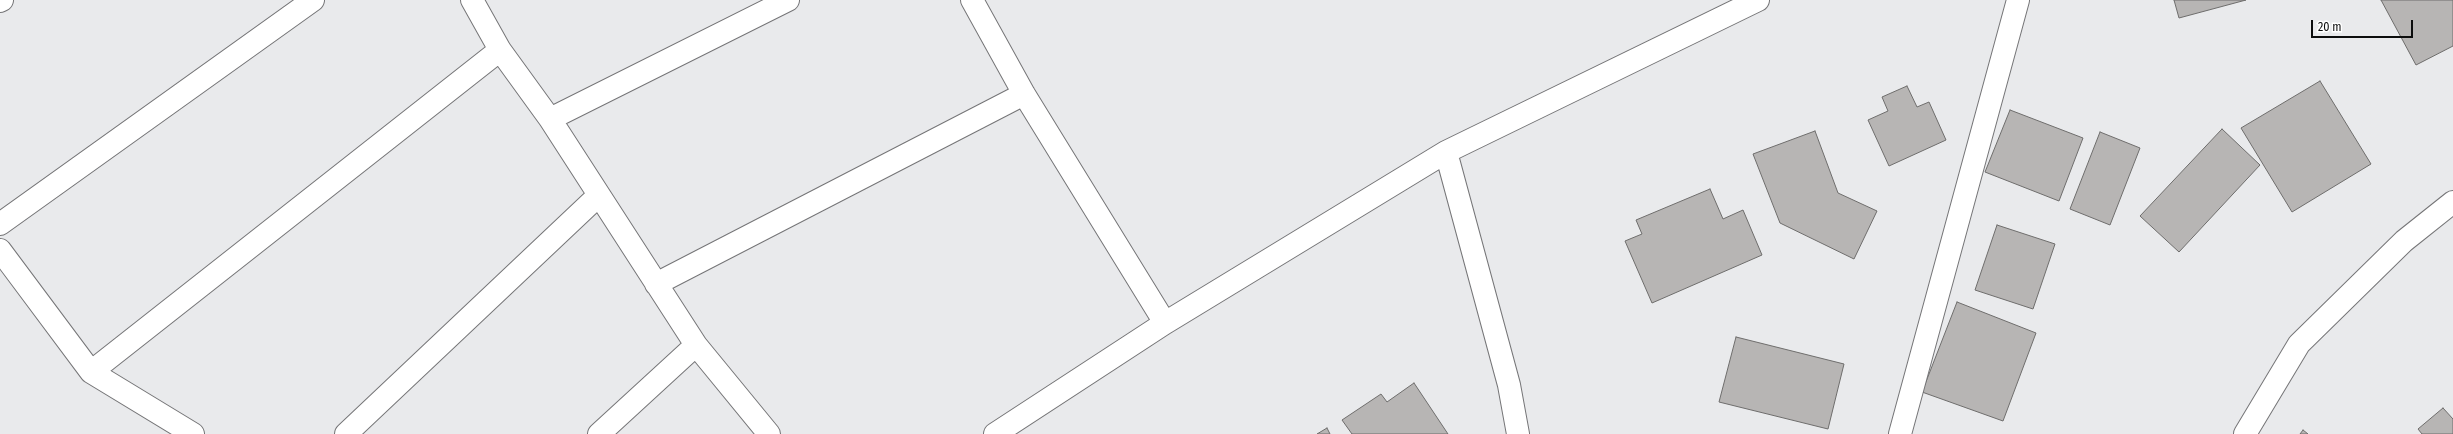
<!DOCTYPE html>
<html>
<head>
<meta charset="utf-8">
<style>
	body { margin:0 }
	#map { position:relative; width:2453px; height:434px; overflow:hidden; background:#e9eaec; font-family:"Fira Sans Condensed",sans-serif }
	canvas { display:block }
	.scale { position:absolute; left:2311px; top:20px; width:102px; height:18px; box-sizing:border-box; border:2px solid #0c0d0d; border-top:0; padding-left:5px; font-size:12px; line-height:14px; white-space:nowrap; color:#0c0d0d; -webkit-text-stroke:3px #fff; paint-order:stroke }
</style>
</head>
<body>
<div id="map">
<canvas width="2453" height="434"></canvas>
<div class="scale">20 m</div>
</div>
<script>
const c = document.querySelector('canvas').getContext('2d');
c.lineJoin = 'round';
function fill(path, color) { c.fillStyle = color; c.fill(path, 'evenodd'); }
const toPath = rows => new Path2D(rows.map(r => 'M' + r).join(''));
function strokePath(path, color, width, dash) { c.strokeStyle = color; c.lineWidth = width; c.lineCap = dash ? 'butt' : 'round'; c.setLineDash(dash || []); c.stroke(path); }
const building = toPath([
	[2174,0,2246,0,2179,18,2174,0],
	[2381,0,2453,0,2453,46,2416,65,2381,0],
	[2320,81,2371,164,2292,212,2241,128,2320,81],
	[1907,86,1917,107,1929,102,1946,140,1889,166,1868,120,1888,111,1882,97,1907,86],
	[2010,110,2083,138,2059,201,1985,172,2010,110],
	[2222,129,2260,165,2179,252,2140,216,2222,129],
	[1815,131,1838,193,1877,211,1854,259,1780,223,1753,154,1815,131],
	[2100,132,2140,148,2110,225,2070,209,2100,132],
	[1710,189,1723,219,1743,210,1762,255,1652,303,1625,241,1642,234,1636,220,1710,189],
	[1997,225,2055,244,2033,309,1975,290,1997,225],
	[1957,302,2036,333,2003,421,1922,392,1957,302],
	[1736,337,1844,364,1828,429,1719,402,1736,337],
	[1414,383,1448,434,1352,434,1342,420,1381,394,1387,402,1414,383],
	[2443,408,2453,419,2453,434,2422,434,2418,429,2443,408],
	[1327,428,1330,434,1317,434,1327,428],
	[2303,430,2308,434,2300,434,2303,430]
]);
fill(building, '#b7b5b4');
strokePath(building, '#6e6d6c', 1);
const minor = toPath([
	[472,0,500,50,550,119,696,345,769,434],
	[972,0,1024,94,1165,323],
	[0,1,2,0],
	[550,119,788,0],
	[1446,152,1509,385,1518,434],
	[0,224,313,0],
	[0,250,91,372,193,434],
	[656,284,1024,94],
	[91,372,500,50],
	[346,434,598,196],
	[599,434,696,345],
	[995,434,1165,323,1446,152,1758,0],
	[1900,434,2018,0],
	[2245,434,2299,344,2404,241,2453,202]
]);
strokePath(minor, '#757577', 24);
strokePath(minor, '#fff', 22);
</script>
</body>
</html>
